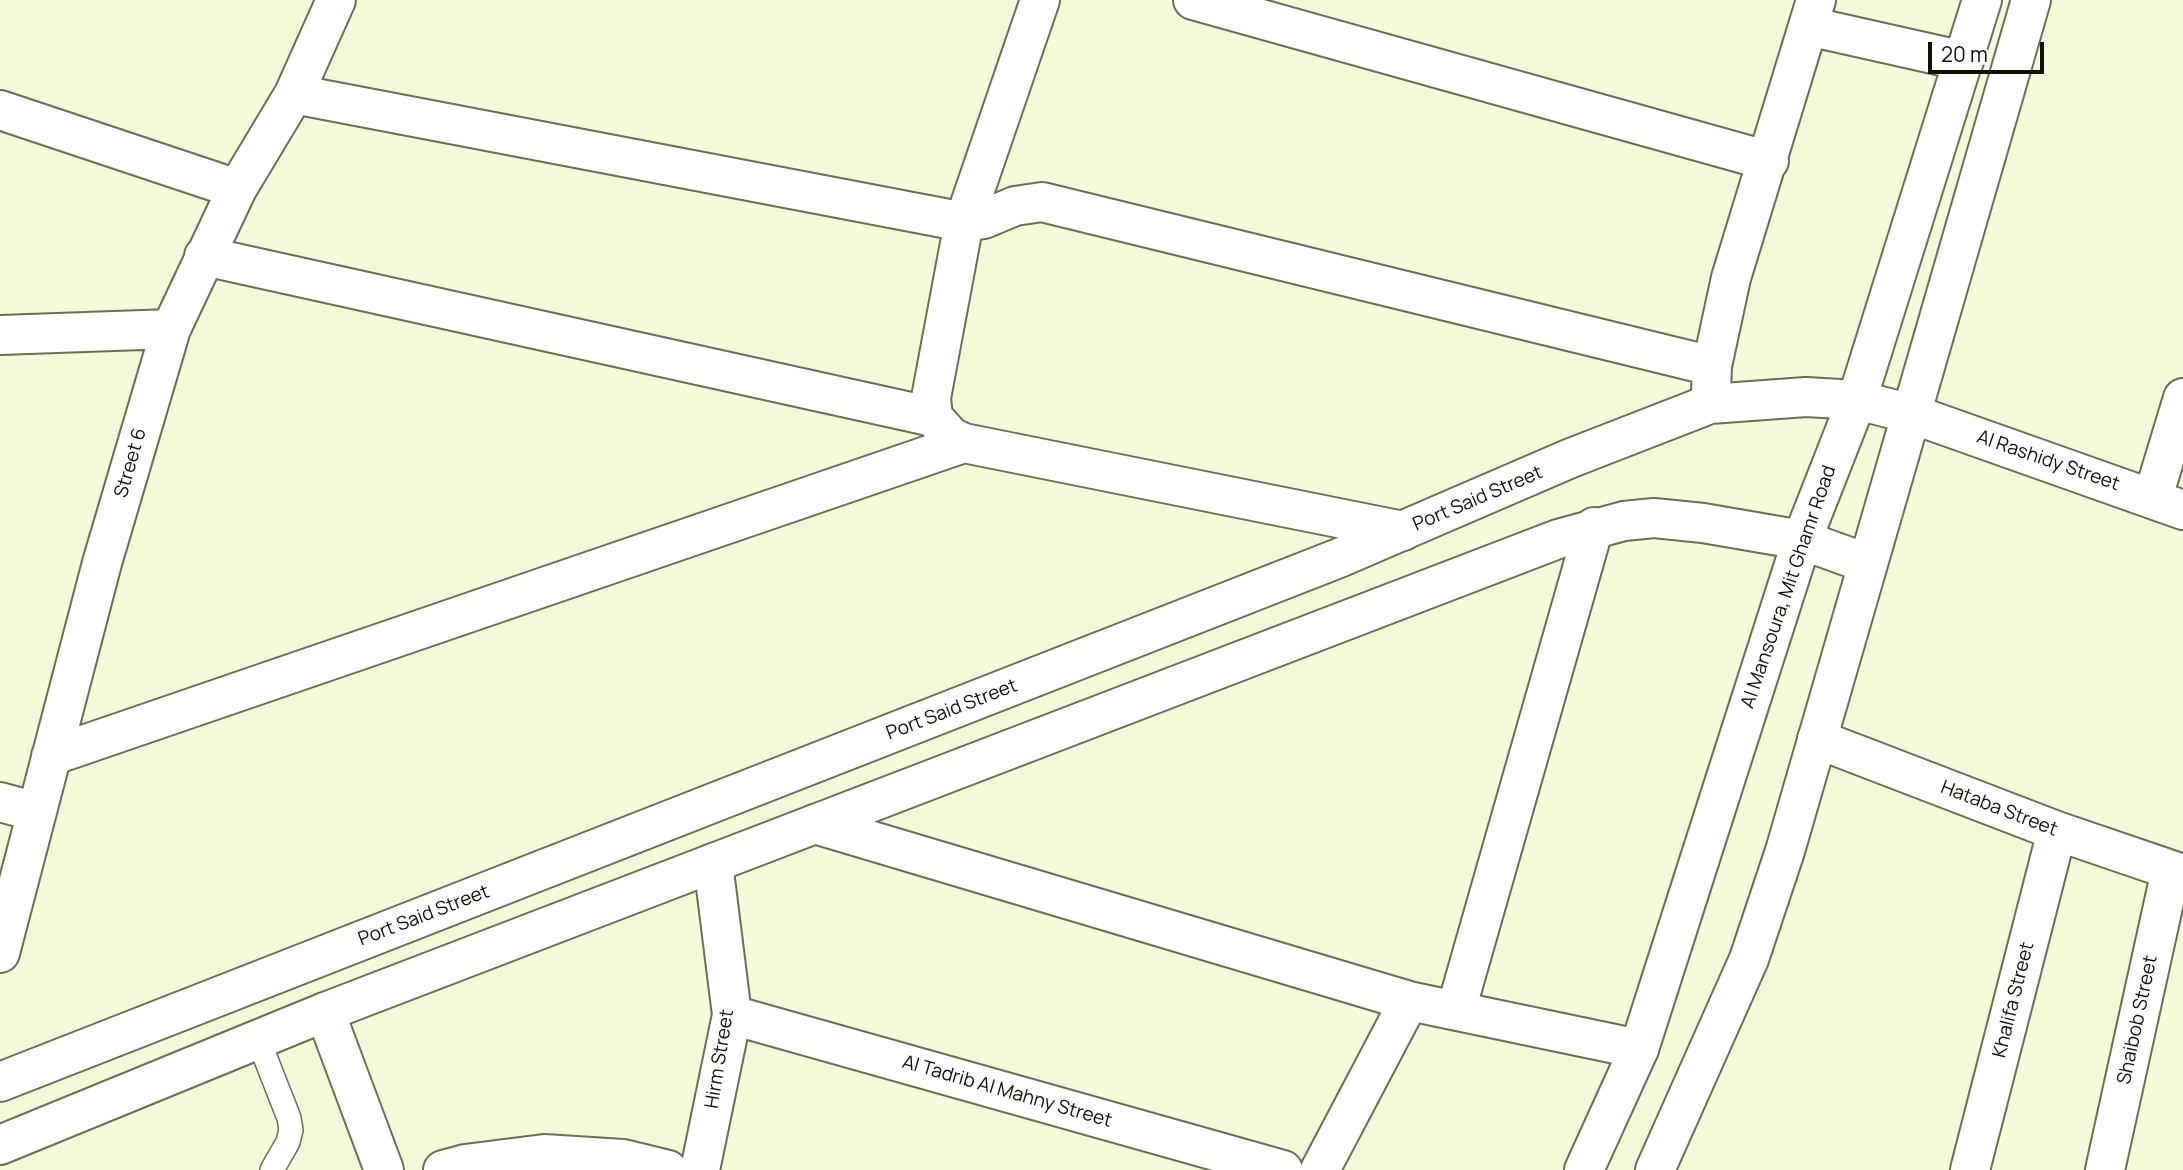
<!DOCTYPE html>
<html>
<head>
<meta charset="utf-8">
<style>
	body { margin:0 }
	#map { position:relative; width:2183px; height:1170px; overflow:hidden; background:#f5f9da; font-family:Manrope,sans-serif }
	canvas { display:block }
	.scale { position:absolute; left:1928px; top:42px; width:116px; height:32px; box-sizing:border-box; border:4px solid #101107; border-top:0; padding-left:9px; font-size:21px; line-height:24px; white-space:nowrap; color:#101107; -webkit-text-stroke:5px #fff; paint-order:stroke }
</style>
</head>
<body>
<div id="map">
<canvas width="2183" height="1170"></canvas>
<div class="scale">20 m</div>
</div>
<script>
const c = document.querySelector('canvas').getContext('2d');
c.lineJoin = 'round';
const toPath = rows => new Path2D(rows.map(r => 'M' + r).join(''));
function strokePath(path, color, width, dash) { c.strokeStyle = color; c.lineWidth = width; c.lineCap = dash ? 'butt' : 'round'; c.setLineDash(dash || []); c.stroke(path); }
function write(font, color, halo, rows, align = 'center') {
  c.font = font + ' Manrope,sans-serif'; c.lineWidth = 6; c.setLineDash([]); c.textBaseline = 'middle'; c.strokeStyle = halo; c.fillStyle = color; for (const [text, x, y, turn = 0] of rows) {
    c.save(); c.translate(x, y); c.rotate((+turn || 0) * Math.PI / 180); c.textAlign = isNaN(turn) ? turn : align; if (halo) c.strokeText(text, 0, 0); c.fillText(text, 0, 0); c.restore();
  }
}
const lane = toPath([
	[258,1039,289,1118,291,1130,288,1142,272,1170]
]);
const street = toPath([
	[1040,0,964,222,931,398,933,417,951,437,964,443,1403,531],
	[1193,0,1769,161],
	[1808,26,1964,61],
	[294,94,964,222,984,219,1015,206,1042,202,1712,366],
	[0,110,237,189],
	[204,256,933,417],
	[0,335,171,329],
	[1711,392,1712,366,1731,278,1816,0],
	[1912,414,2183,510],
	[2153,497,2183,398],
	[1817,739,2057,831,2183,874],
	[51,756,964,443],
	[0,802,37,812],
	[815,824,1409,1001,1639,1049],
	[0,953,102,563,171,329,237,189,294,94,336,0],
	[1456,1010,1594,527],
	[325,1012,384,1170],
	[732,1015,1283,1170],
	[443,1170,465,1164,544,1154,623,1159,668,1170],
	[700,1170,732,1015,713,863],
	[1320,1170,1409,1001],
	[1970,1170,2057,831],
	[2105,1170,2171,870]
]);
const secondary = toPath([
	[0,1082,1339,558,1571,458,1710,404,1806,397,1857,400,1912,414],
	[0,1145,325,1012,1558,539,1624,521,1654,518,1703,523,1802,540,1866,563],
	[1584,1170,1639,1049,1802,540,1857,400,1982,0],
	[1655,1170,1749,959,1785,851,2031,0]
]);
strokePath(lane, '#6b6e53', 26);
strokePath(street, '#6b6e53', 42);
strokePath(secondary, '#6b6e53', 42);
strokePath(lane, '#fff', 23);
strokePath(street, '#fff', 38);
strokePath(secondary, '#fff', 38);
write('19px', '#101107', '#fff', [
	["Al Rashidy Street",2048,461,19],
	["Street 6",131,463,-74],
	["Port Said Street",1478,499,-23],
	["Al Mansoura, Mit Ghamr Road",1789,587,-71],
	["Port Said Street",952,710,-21],
	["Hataba Street",1999,809,21],
	["Port Said Street",424,916,-21],
	["Khalifa Street",2014,1000,-76],
	["Shaibob Street",2138,1020,-78],
	["Hirm Street",720,1059,-81],
	["Al Tadrib Al Mahny Street",1007,1092,16]
]);
</script>
</body>
</html>
